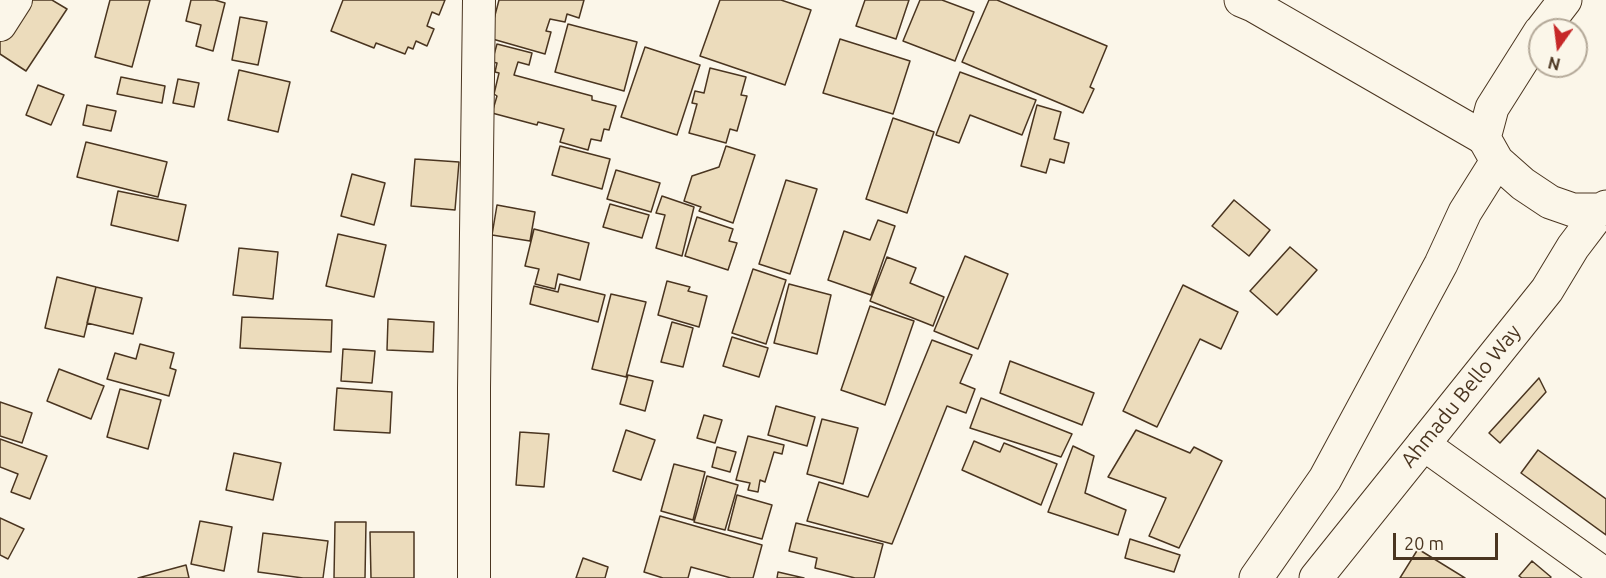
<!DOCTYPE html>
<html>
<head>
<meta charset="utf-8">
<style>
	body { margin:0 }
	#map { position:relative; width:1606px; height:578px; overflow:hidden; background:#fbf6e9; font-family:Ubuntu,sans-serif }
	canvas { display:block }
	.north { position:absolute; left:1528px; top:18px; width:60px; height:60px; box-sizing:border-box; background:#fbf6e9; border:2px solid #b4a999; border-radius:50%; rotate:194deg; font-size:16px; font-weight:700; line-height:24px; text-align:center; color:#4a3520 }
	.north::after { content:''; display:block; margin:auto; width:21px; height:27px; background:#c62828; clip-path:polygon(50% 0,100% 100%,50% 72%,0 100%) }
	.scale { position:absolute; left:1393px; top:533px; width:105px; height:27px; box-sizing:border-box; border:3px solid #4a3520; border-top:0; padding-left:8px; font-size:18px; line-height:21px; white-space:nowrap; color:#4a3520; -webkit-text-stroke:4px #fbf6e9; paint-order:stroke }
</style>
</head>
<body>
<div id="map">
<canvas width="1606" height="578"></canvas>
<div class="north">N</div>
<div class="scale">20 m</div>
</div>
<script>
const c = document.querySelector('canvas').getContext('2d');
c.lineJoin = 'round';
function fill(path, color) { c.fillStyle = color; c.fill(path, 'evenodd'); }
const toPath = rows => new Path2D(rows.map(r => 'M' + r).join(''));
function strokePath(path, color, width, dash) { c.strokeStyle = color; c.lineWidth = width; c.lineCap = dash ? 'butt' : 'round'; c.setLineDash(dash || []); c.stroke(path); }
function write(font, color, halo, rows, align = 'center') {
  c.font = font + ' Ubuntu,sans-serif'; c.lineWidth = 4.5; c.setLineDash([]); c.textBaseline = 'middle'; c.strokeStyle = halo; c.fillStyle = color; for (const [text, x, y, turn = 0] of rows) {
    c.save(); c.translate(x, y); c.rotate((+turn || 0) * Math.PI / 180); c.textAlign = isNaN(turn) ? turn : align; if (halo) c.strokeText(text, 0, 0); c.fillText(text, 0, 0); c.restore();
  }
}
const building = toPath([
	[27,0,52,0,67,9,26,71,0,54,0,41,27,0],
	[110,0,150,0,132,67,95,57,110,0],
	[191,0,215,0,225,3,213,51,196,46,201,25,186,21,191,0],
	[343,0,445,0,439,15,432,12,427,26,434,29,427,46,416,41,413,49,408,47,405,54,376,43,374,48,331,31,343,0],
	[499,0,584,0,579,18,567,14,565,22,550,19,546,31,551,32,545,54,489,38,499,0],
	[720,0,781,0,811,10,785,85,700,56,720,0],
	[865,0,909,0,896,39,856,26,865,0],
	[920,0,942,0,974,12,955,61,903,41,920,0],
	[989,0,997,0,1107,46,1090,87,1094,89,1083,113,962,62,989,0],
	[240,17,267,22,258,65,232,60,240,17],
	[568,24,637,42,624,91,555,72,568,24],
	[840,39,910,61,893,114,823,93,840,39],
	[497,44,532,53,529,65,518,62,514,75,592,96,592,100,616,106,609,130,604,129,601,141,591,139,588,150,560,142,564,129,538,122,537,125,492,113,497,96,494,94,499,73,495,72,497,63,492,62,497,44],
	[645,47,700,65,677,135,621,117,645,47],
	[710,68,746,77,741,95,747,96,737,131,730,129,726,143,689,133,697,104,692,103,695,91,704,93,710,68],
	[239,70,290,82,278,132,228,120,239,70],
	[960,72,1036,100,1022,135,970,115,959,143,936,135,960,72],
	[121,77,165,86,162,103,117,94,121,77],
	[178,79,199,83,194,107,173,103,178,79],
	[38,85,64,95,51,125,26,115,38,85],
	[87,105,116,111,111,131,83,125,87,105],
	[1037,105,1061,112,1054,139,1069,143,1064,163,1050,159,1046,173,1021,166,1037,105],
	[893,118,934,132,907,213,866,199,893,118],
	[86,142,167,162,158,197,77,177,86,142],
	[560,146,610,159,602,189,552,175,560,146],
	[726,146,755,155,733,223,699,211,701,207,684,201,692,176,719,167,726,146],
	[415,159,459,162,455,210,411,206,415,159],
	[616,170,660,183,651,212,607,199,616,170],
	[352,174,385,183,374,225,341,216,352,174],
	[786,180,817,189,790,274,759,264,786,180],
	[118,191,186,205,178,241,111,225,118,191],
	[662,196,694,207,682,256,656,248,665,215,656,213,662,196],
	[1234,200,1270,230,1249,256,1212,226,1234,200],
	[610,204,649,215,642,238,603,227,610,204],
	[497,205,535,212,530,241,492,235,497,205],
	[697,217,733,229,729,241,737,243,728,270,685,256,697,217],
	[878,220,895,226,871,295,828,280,844,231,870,240,878,220],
	[534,229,589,243,580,280,558,274,555,289,535,284,539,269,525,266,534,229],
	[338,234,386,245,374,297,326,286,338,234],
	[1290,247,1317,270,1277,315,1250,291,1290,247],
	[239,248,278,252,273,299,233,295,239,248],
	[965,256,1008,274,978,349,934,331,965,256],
	[887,257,916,268,910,283,944,297,933,326,870,301,887,257],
	[753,269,786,280,766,344,732,333,753,269],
	[57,277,96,287,84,337,45,328,57,277],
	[667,281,690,287,688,291,707,296,699,327,658,315,667,281],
	[560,284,605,295,598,322,530,304,534,286,558,292,560,284],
	[789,284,831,295,817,354,774,343,789,284],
	[1183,285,1238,312,1221,349,1200,339,1157,427,1123,411,1183,285],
	[96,287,142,298,133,334,87,323,96,287],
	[611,294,646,302,626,377,592,369,611,294],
	[870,306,914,321,885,405,841,390,870,306],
	[242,317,332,320,331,352,240,348,242,317],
	[388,319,434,322,433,352,387,350,388,319],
	[672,322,693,328,683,367,661,362,672,322],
	[732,337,768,348,759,377,723,366,732,337],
	[932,340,972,355,960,383,975,389,966,413,947,406,892,544,807,521,819,482,868,497,932,340],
	[140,344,174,353,170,368,176,370,169,396,107,379,115,353,136,359,140,344],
	[343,349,375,351,372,383,341,381,343,349],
	[1010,361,1094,393,1082,425,1000,393,1010,361],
	[59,369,104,386,91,419,47,401,59,369],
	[628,375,653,381,645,411,620,404,628,375],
	[1539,378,1546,392,1500,443,1489,433,1539,378],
	[337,388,392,392,390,433,334,430,337,388],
	[120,389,161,400,148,449,107,437,120,389],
	[981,398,1072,434,1061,457,970,428,981,398],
	[0,402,32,413,22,443,0,436,0,402],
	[776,406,815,417,807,446,768,435,776,406],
	[704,415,722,420,715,443,697,438,704,415],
	[822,419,858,428,843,484,807,474,822,419],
	[626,430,655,440,641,480,613,471,626,430],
	[1136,430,1190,453,1194,447,1222,461,1179,548,1149,536,1166,498,1108,477,1136,430],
	[520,432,549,434,544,487,516,485,520,432],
	[748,436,784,445,782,454,774,452,765,482,760,480,758,492,748,490,750,483,736,480,748,436],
	[0,439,47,456,30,499,11,492,18,474,0,467,0,439],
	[974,441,1000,452,1004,443,1057,464,1041,505,962,470,974,441],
	[1073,446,1094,456,1085,493,1126,510,1118,535,1048,512,1073,446],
	[717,447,736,452,730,472,712,467,717,447],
	[1538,450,1606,499,1606,535,1521,473,1538,450],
	[234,453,281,463,273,500,226,490,234,453],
	[674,464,705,472,693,520,661,511,674,464],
	[707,476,738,485,725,530,694,522,707,476],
	[737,495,772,505,762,539,728,530,737,495],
	[660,516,762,545,753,578,731,578,691,567,688,578,663,578,644,572,660,516],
	[0,518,24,529,8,559,0,555,0,518],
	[200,521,232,527,224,571,191,564,200,521],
	[335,522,366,522,365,578,334,578,335,522],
	[796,523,883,544,874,578,855,578,815,568,817,558,789,551,796,523],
	[370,532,414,532,414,578,371,578,370,532],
	[263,533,328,541,323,578,303,578,258,572,263,533],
	[1130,539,1180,555,1174,572,1125,558,1130,539],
	[1418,549,1465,578,1400,578,1418,549],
	[583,558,608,567,605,578,576,578,583,558],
	[1532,561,1551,577,1550,578,1522,578,1519,576,1532,561],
	[186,565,189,578,138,578,186,565],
	[778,572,804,578,777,578,778,572]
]);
fill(building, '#ecdcbc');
strokePath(building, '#4a3520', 1.5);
const street = toPath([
	[0,25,16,0],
	[1423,444,1606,575],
	[474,578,474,388,479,0]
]);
const secondary = toPath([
	[1241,0,1253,5,1484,138]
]);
const primary = toPath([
	[1542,30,1565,0],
	[1540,32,1492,108,1484,138,1497,161,1523,184,1550,202,1573,210,1601,210,1606,207],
	[1256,578,1325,479,1441,264,1465,212,1497,161],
	[1316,578,1547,290,1573,247,1601,210]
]);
strokePath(street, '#4a3520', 34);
strokePath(secondary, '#4a3520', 35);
strokePath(primary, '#4a3520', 35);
strokePath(street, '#fbf6e9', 32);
strokePath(secondary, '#fbf6e9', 33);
strokePath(primary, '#fbf6e9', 33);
write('21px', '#4a3520', '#fbf6e9', [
	["Ahmadu Bello Way",1461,396,-51]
]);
</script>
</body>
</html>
